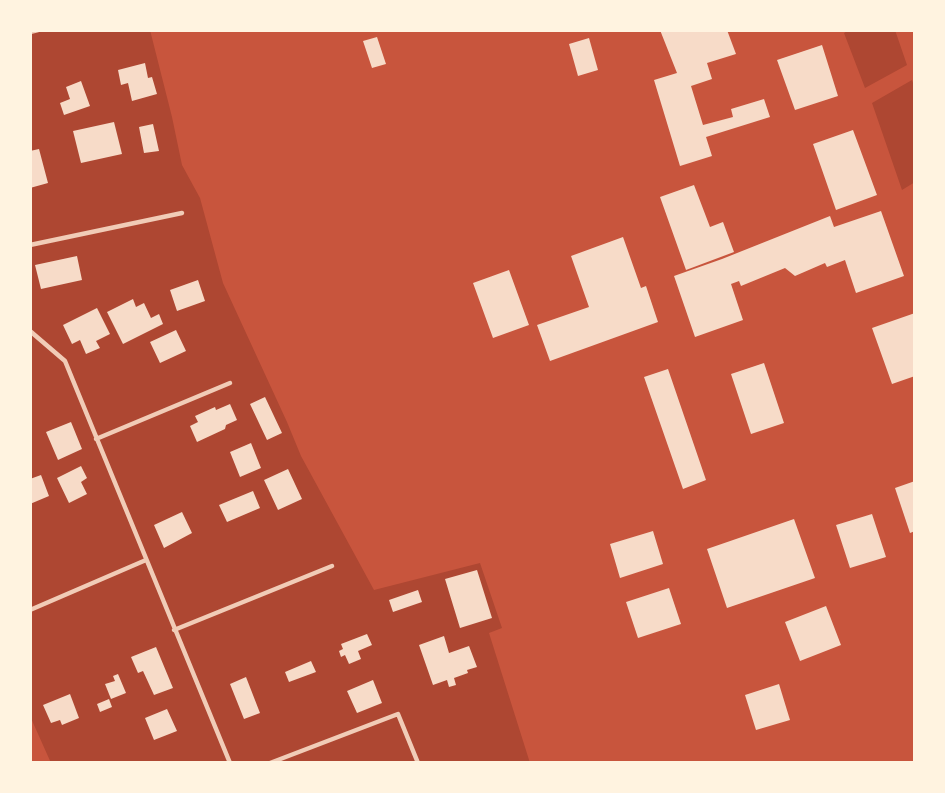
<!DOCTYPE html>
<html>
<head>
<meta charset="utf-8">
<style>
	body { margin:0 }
	#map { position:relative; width:945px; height:793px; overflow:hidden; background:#c8553d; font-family:Mulish,sans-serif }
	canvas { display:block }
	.frame { position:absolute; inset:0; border:32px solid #fff3e0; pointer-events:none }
</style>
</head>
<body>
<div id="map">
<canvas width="945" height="793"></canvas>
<div class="frame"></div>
</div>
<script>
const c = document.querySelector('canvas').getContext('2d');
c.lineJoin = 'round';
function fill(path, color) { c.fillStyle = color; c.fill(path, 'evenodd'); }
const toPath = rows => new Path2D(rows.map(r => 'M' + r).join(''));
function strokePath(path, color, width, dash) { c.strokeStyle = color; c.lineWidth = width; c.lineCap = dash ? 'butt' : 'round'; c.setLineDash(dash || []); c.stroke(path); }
fill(toPath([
	[30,30,150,30,172,117,182,165,200,198,223,283,287,422,301,456,374,590,480,563,502,628,489,633,530,763,51,763,30,716],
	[849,30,895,30,907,65,865,88,844,33],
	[912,80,915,89,915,182,902,190,872,103]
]), '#ae4732');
fill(toPath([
	[660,30,727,30,736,54,707,63,712,79,691,86,703,125,733,117,731,109,764,99,770,117,706,137,712,156,680,166,654,80,677,73],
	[377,37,386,64,372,68,363,41],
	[589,38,598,70,578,76,569,44],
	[822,45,838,96,795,110,777,60],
	[145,63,148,78,152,77,157,94,132,101,128,83,121,85,118,70],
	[81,81,90,106,64,115,60,103,70,99,66,87],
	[114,122,122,154,81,163,73,131],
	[153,124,159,151,144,153,139,127],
	[853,130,877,195,836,210,813,144],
	[39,149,48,183,30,188,30,151],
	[694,185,710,227,723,222,734,252,686,270,660,197],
	[881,211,904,276,856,293,845,260,827,267,825,263,795,276,785,268,741,286,739,281,731,284,743,320,695,337,674,276,722,259,830,216,834,227],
	[623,237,641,288,646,286,658,322,550,361,537,325,589,307,571,256],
	[77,256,82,280,41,289,35,265],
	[509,270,529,325,493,338,473,283],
	[198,280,205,301,177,311,170,290],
	[133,299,136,307,144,303,151,318,159,314,163,324,123,344,107,312],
	[97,308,110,334,96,341,100,348,86,354,80,340,72,344,63,325],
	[915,313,915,376,892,384,872,328],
	[176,330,186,351,160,363,150,342],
	[764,363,784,423,751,434,731,374],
	[668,369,706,480,683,489,644,377],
	[265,397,282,433,267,440,250,404],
	[230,404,237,420,226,425,225,429,197,442,190,426,198,422,195,416,215,407,216,410],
	[71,422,82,449,58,460,46,432],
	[251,443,261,468,240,477,230,452],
	[81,466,87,478,81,482,87,494,69,503,57,478],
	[288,469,302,499,278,510,264,480],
	[41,475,49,496,30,504,30,479],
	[915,481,915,531,910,533,895,488],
	[253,491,260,508,227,522,219,505],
	[182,512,192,533,164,548,154,525],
	[872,514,886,557,850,568,836,525],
	[794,519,815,578,727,608,707,549],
	[653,531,663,564,620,578,610,544],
	[477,570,492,618,460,628,445,579],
	[669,588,681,624,638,638,626,602],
	[418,590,422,602,393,612,389,600],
	[826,606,841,645,800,661,785,622],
	[367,634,372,645,358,651,361,659,349,664,345,655,341,657,339,651,343,649,341,644],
	[444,636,449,653,469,646,477,667,467,670,468,673,454,678,456,685,449,687,447,680,433,685,419,645],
	[156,647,173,688,154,695,143,671,138,673,131,657],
	[311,661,316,672,289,682,285,672],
	[118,674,126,693,111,699,105,684,115,681,113,676],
	[246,677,260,713,244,719,230,684],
	[373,680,382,703,357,713,347,691],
	[779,684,790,720,756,730,745,695],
	[70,694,79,718,62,725,60,720,51,723,43,705],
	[109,699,112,707,100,712,97,704],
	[167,709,177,731,154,740,145,718]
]), '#f7dbc8');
strokePath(toPath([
	[30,32,38,30],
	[30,245,182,213],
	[30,331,65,361,230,763],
	[96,439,230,383],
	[30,610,146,560],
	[174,630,332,566],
	[270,763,398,714,418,763]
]), '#f1ccb7', 4.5);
</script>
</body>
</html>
